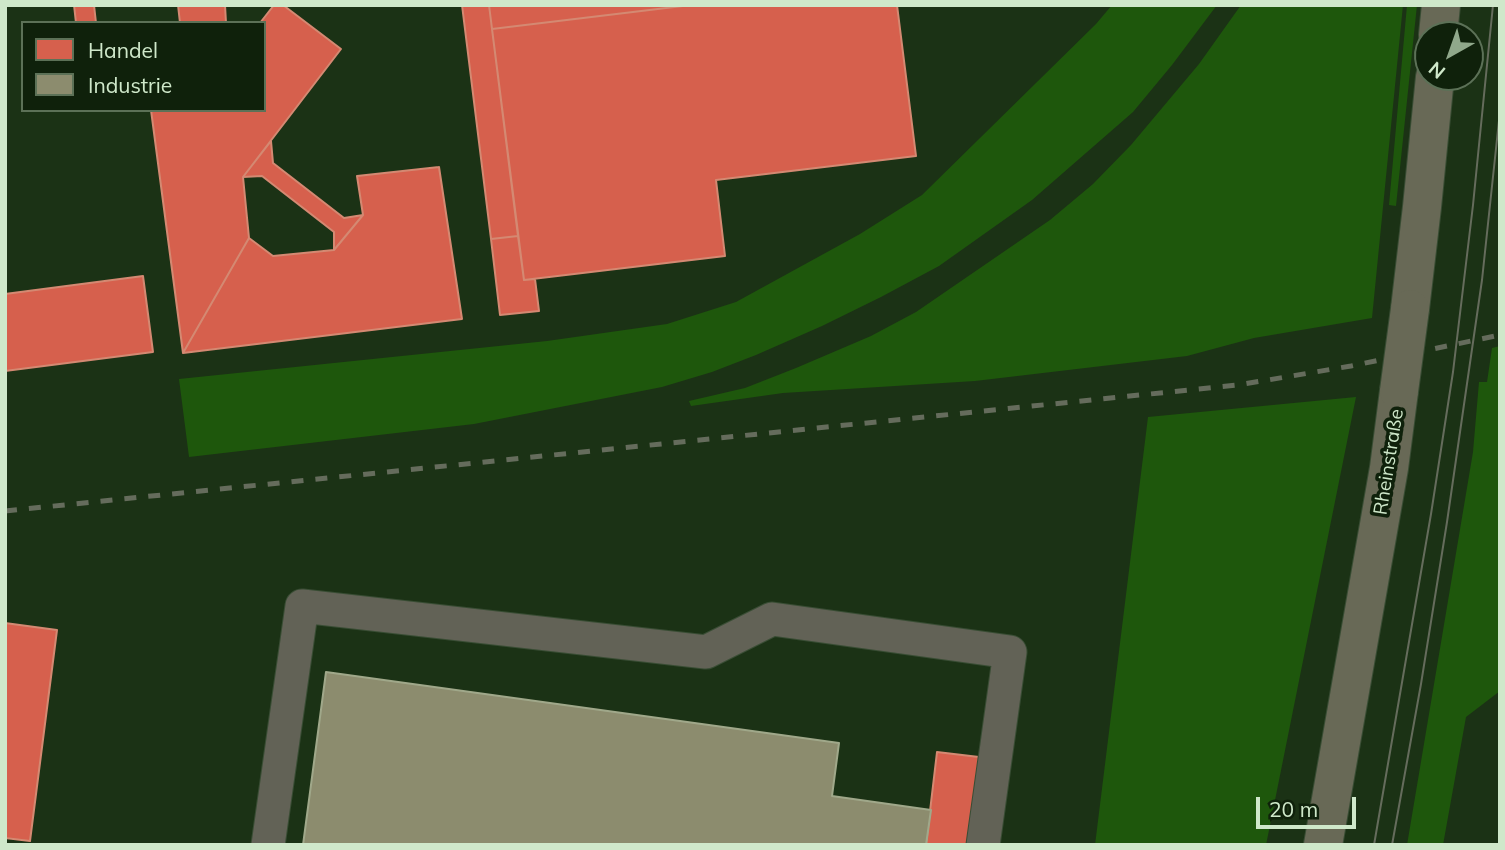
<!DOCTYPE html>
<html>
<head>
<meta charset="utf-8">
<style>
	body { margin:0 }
	#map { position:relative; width:1505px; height:850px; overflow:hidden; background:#1b3215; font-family:Mulish,sans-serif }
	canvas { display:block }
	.frame { position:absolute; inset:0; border:7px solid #cfe8ca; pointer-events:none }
	.legend { position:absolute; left:21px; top:21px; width:245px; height:91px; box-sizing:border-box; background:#0f210b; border:2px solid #5c7157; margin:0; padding:9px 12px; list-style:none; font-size:21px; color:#cfe8ca }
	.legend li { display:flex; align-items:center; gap:14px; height:35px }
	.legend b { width:35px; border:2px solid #5c7157 }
	.north { position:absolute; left:1414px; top:21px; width:70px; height:70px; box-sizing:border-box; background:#0f210b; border:2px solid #5c7157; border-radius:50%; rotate:220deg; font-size:19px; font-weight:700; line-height:28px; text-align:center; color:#cfe8ca }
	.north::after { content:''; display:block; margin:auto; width:24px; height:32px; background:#90a88b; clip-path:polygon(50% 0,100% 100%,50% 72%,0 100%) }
	.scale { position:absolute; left:1256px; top:797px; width:100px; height:32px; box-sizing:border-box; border:4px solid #cfe8ca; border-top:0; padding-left:9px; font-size:21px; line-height:24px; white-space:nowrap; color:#cfe8ca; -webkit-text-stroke:5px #0f210b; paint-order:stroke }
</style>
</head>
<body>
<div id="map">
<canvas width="1505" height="850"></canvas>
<div class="frame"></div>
<ul class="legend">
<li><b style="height:19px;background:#d6604d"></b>Handel</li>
<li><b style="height:19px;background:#8c8c6e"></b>Industrie</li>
</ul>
<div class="north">N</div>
<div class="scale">20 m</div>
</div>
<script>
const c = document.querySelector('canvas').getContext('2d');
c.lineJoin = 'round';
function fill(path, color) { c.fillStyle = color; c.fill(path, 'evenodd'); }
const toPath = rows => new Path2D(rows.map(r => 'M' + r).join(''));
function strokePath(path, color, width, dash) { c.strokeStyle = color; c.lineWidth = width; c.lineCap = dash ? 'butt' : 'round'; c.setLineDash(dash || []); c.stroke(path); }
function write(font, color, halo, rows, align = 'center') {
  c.font = font + ' Mulish,sans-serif'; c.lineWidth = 7; c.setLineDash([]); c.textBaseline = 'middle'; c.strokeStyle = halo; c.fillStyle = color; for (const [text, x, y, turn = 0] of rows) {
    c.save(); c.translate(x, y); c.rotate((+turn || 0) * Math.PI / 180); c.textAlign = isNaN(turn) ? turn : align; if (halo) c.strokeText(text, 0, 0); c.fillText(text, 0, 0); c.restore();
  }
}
fill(toPath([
	[1112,5,1217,5,1172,65,1133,112,1032,200,939,266,881,297,822,326,756,355,712,372,662,387,474,424,189,457,179,379,547,341,667,324,736,302,860,234,922,195,1096,24],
	[1241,5,1403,5,1372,318,1254,338,1187,356,975,381,783,393,691,406,689,401,745,388,796,368,871,336,916,312,1050,220,1093,184,1131,145,1199,64],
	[1407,5,1417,5,1396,206,1389,205],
	[1500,346,1500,691,1466,717,1443,845,1407,845,1473,452,1479,382,1487,382,1492,348],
	[1356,397,1266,845,1095,845,1148,417]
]), '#1e570c');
const shops = toPath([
	[74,5,94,5,96,23,76,23,74,5],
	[178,5,225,5,226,23,180,23,178,5],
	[274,5,283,5,341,49,243,177,249,238,183,353,151,110,264,110,264,23,260,23,274,5],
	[462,5,489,5,518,236,491,239,462,5],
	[489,5,691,5,492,29,489,5],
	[691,5,897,5,916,156,716,180,725,256,524,280,492,29,691,5],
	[271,141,273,163,344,218,363,215,334,250,334,232,262,176,243,177,271,141],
	[439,167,462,319,183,353,249,238,273,256,334,250,363,215,357,176,439,167],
	[518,236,524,280,535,279,539,311,500,315,491,239,518,236],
	[143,276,153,352,5,371,5,294,143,276],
	[5,623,57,630,30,841,5,838,5,623],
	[937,752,979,757,968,845,926,845,937,752]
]);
fill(shops, '#d6604d');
strokePath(shops, '#d48972', 2);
const industry = toPath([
	[326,672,839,743,832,796,931,810,926,845,303,845,326,672]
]);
fill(industry, '#8c8c6e');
strokePath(industry, '#a0a88a', 2);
const minor = toPath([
	[268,845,302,606,706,652,772,619,1010,652,983,845]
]);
const major = toPath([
	[1438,35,1441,5],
	[1410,309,1422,207,1435,77],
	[1323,845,1389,468,1399,391]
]);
strokePath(minor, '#394d34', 35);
strokePath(major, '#394d34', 40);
strokePath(minor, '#626256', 33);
strokePath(major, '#686956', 38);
strokePath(toPath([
	[1374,845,1431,514,1453,372,1473,205,1493,5],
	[1392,845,1421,684,1447,522,1482,280,1500,111]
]), '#656c5c', 2);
strokePath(toPath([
	[5,511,1238,385,1351,366,1500,335]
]), '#656c5c', 5, [12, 12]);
const majorBridge = toPath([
	[1399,391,1410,309]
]);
strokePath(majorBridge, '#394d34', 40, []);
strokePath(majorBridge, '#686956', 38);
write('19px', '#cfe8ca', '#0f210b', [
	["Rheinstraße",1389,462,-81]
]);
</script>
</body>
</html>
